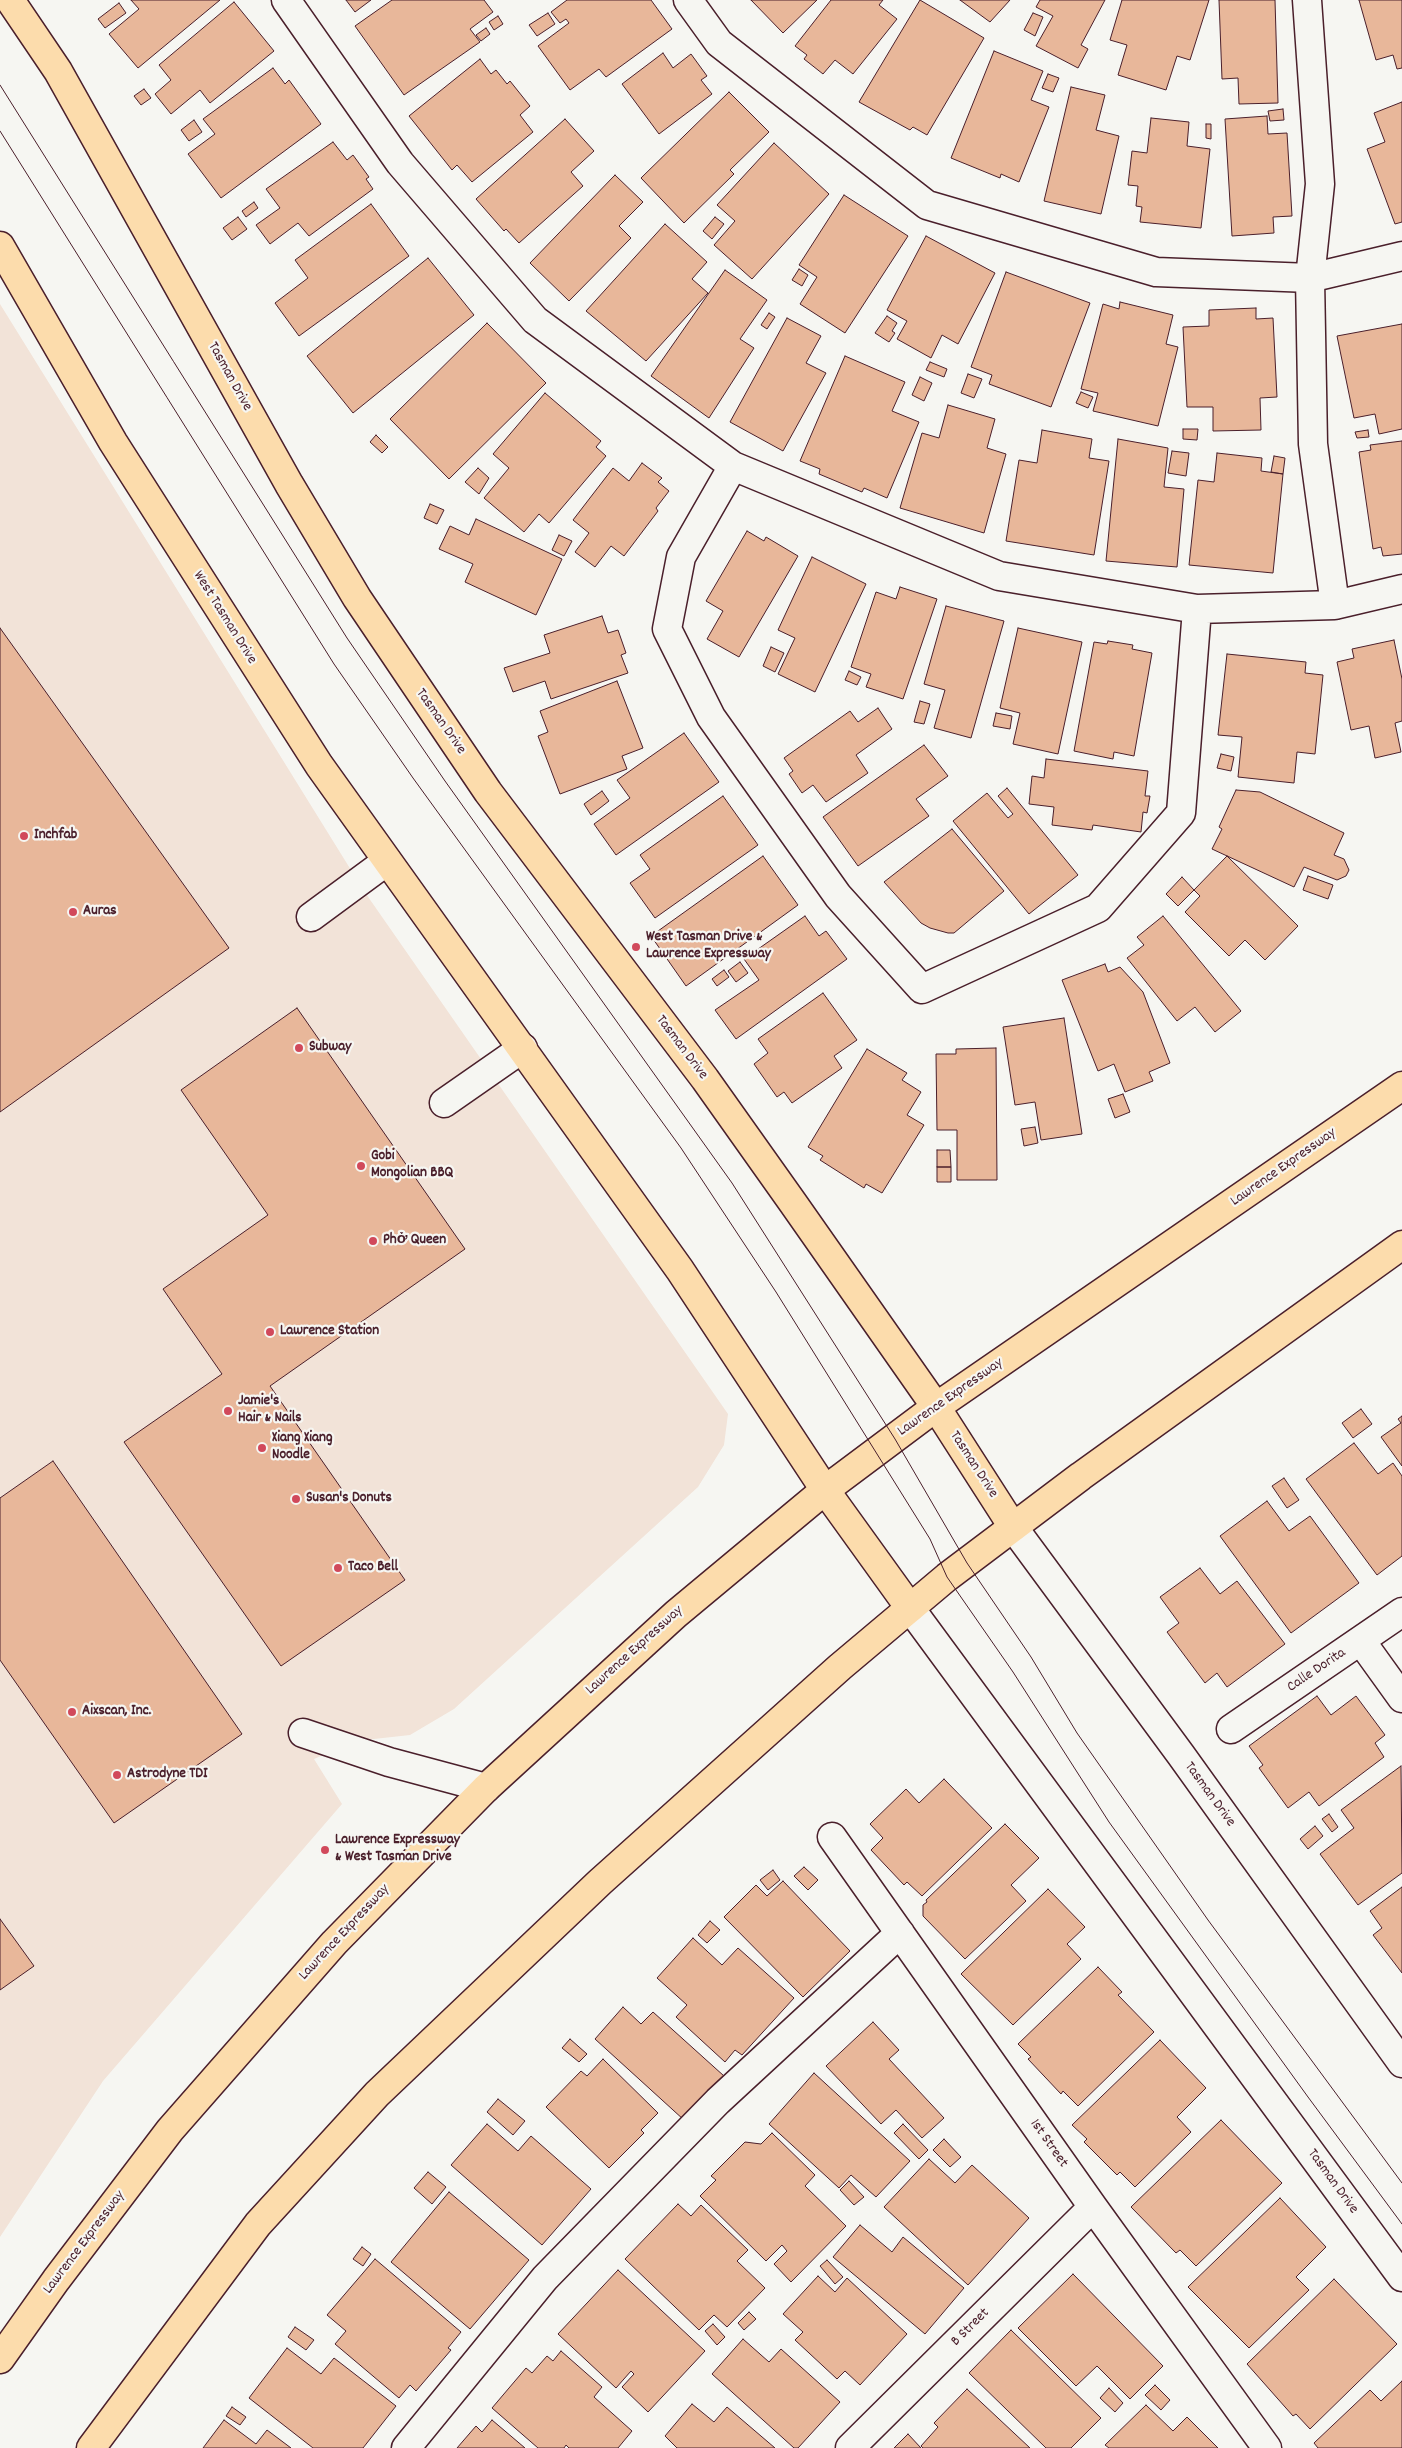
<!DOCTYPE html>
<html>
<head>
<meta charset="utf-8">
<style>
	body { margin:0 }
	canvas { display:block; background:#f6f6f2 }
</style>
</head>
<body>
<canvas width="1402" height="2448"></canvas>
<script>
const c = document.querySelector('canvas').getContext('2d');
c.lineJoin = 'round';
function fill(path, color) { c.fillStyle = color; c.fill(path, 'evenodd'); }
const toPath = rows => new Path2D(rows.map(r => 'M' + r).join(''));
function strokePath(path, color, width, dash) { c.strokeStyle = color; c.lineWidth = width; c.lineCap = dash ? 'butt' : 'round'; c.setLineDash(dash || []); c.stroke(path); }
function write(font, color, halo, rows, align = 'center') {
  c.font = font + ' Dekko,sans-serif'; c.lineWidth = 4.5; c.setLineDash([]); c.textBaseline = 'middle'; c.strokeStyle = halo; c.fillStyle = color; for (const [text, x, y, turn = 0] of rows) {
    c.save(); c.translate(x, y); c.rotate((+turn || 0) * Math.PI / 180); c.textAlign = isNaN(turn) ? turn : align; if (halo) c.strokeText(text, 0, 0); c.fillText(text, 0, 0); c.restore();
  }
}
fill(toPath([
	[0,304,364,891,728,1414,724,1445,698,1487,454,1709,410,1735,356,1741,314,1759,342,1804,103,2081,0,2237]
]), '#f2e3d8');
const building = toPath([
	[131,0,220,0,138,68,109,34,139,9,131,0],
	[346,0,371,0,355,12,346,0],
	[392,0,484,0,493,12,470,29,480,42,404,95,355,26,392,0],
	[567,0,651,0,672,29,606,77,599,69,570,90,538,46,569,23,566,19,560,23,551,12,567,0],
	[751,0,817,0,783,33,751,0],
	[831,0,883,0,879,5,897,19,853,74,835,60,823,74,804,59,807,55,795,46,831,0],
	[920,0,984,38,927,135,913,127,910,130,859,102,920,0],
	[960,0,1010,0,990,22,960,0],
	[1040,0,1105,0,1081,45,1088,49,1078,68,1036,46,1053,16,1036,7,1040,0],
	[1122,0,1209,0,1190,60,1177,56,1166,90,1118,75,1127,45,1110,40,1122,0],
	[1219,0,1275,0,1278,103,1239,104,1238,78,1222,79,1219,0],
	[1359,0,1402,0,1402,68,1397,69,1393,55,1376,60,1359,0],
	[234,2,274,51,210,103,200,90,171,114,155,94,171,80,159,65,234,2],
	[119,3,126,13,105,28,98,19,119,3],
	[548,13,555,24,537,36,529,25,548,13],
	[1033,13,1043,17,1035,36,1024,30,1033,13],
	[498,16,503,24,494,30,489,22,498,16],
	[486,28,490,34,481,41,476,35,486,28],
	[994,51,1043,71,1031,100,1049,107,1019,182,1001,174,1000,178,951,158,994,51],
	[663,53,673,68,691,54,707,76,701,80,712,94,659,134,622,84,663,53],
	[480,59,491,74,496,70,507,84,510,81,530,106,520,115,533,132,472,182,457,165,452,170,409,116,480,59],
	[273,68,285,84,289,80,321,124,221,198,188,154,215,134,203,119,273,68],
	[1048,74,1059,78,1053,92,1042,88,1048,74],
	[1071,87,1105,95,1096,130,1119,136,1101,214,1044,201,1071,87],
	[144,89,151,98,141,105,134,96,144,89],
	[729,92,769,132,730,170,734,174,684,223,641,178,729,92],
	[1402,102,1402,222,1395,224,1367,149,1385,142,1374,113,1402,102],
	[1283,109,1284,120,1270,121,1268,111,1283,109],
	[1267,116,1268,134,1287,133,1292,216,1273,217,1274,233,1232,236,1225,119,1267,116],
	[1151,118,1189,122,1187,146,1210,149,1201,228,1140,222,1142,207,1136,206,1138,186,1128,185,1132,151,1147,153,1151,118],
	[565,119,594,151,571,172,583,186,519,243,506,229,504,231,476,199,565,119],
	[194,120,202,132,189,141,181,130,194,120],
	[1206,124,1211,124,1211,139,1206,138,1206,124],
	[333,142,347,160,353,155,369,177,366,179,373,189,309,236,298,223,270,244,256,225,280,208,266,189,333,142],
	[774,143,829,194,752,279,714,245,735,221,717,205,774,143],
	[615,175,643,202,619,226,631,238,569,301,530,263,615,175],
	[844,195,908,236,845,333,800,304,817,277,799,265,844,195],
	[254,202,258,208,246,217,242,211,254,202],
	[371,204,409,256,299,336,275,303,308,278,295,260,371,204],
	[238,217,247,229,232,240,223,228,238,217],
	[715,217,724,224,712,239,703,231,715,217],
	[665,224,707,262,692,279,708,293,646,361,586,311,665,224],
	[926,236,995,273,958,344,942,335,931,358,897,339,907,321,887,310,926,236],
	[428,258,474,315,353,413,307,356,428,258],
	[799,269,808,275,802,286,792,280,799,269],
	[725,270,767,300,740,339,754,348,709,418,651,376,725,270],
	[1006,272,1090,303,1051,407,989,384,992,375,971,367,1006,272],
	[1120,302,1173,315,1166,344,1178,347,1158,426,1093,411,1098,393,1081,389,1103,304,1119,309,1120,302],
	[1256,308,1256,319,1273,318,1277,397,1260,398,1261,430,1213,431,1213,407,1187,407,1183,327,1209,326,1209,310,1256,308],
	[769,313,775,317,767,329,761,325,769,313],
	[887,316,897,323,892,331,895,333,889,342,875,333,887,316],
	[787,318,821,336,806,363,826,373,783,451,730,422,787,318],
	[487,323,546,383,449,479,390,419,487,323],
	[1402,324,1402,429,1379,434,1375,414,1354,418,1337,336,1402,324],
	[845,356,905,382,892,411,919,422,887,498,864,488,862,492,819,474,820,469,800,461,845,356],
	[930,362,947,369,944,377,926,370,930,362],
	[968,374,982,379,974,398,961,393,968,374],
	[920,377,932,383,924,401,912,395,920,377],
	[1081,392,1093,397,1088,408,1076,403,1081,392],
	[545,393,601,441,596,447,606,456,549,523,539,514,524,532,484,498,509,468,493,454,545,393],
	[948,405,995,419,987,448,1006,454,984,533,900,508,922,433,939,438,948,405],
	[1183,429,1198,429,1197,440,1183,439,1183,429],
	[1042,430,1092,439,1089,458,1109,461,1094,555,1006,541,1019,460,1037,463,1042,430],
	[1368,430,1369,437,1357,438,1355,432,1368,430],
	[376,435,388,447,382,453,370,442,376,435],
	[1118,439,1168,448,1164,487,1184,489,1177,567,1106,561,1118,439],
	[1402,441,1402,554,1383,556,1381,547,1373,549,1359,452,1371,450,1370,445,1402,441],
	[1172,451,1189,453,1186,476,1168,473,1172,451],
	[1217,453,1262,458,1261,471,1283,474,1273,573,1189,565,1198,480,1214,482,1217,453],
	[1274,456,1285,458,1283,474,1271,472,1274,456],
	[642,463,662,478,658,482,669,491,656,508,658,511,624,556,611,546,595,567,575,552,589,533,573,520,613,468,629,481,642,463],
	[478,468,489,478,479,494,465,482,478,468],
	[430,504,444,510,437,524,424,518,430,504],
	[476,519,562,559,536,615,465,582,473,564,439,549,450,526,469,535,476,519],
	[747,531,764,541,766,537,798,556,739,657,707,639,723,611,706,601,747,531],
	[559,535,572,541,564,556,552,550,559,535],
	[812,557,866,584,815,692,778,674,795,638,778,630,812,557],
	[900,587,937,599,903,699,866,687,871,674,851,667,876,592,896,599,900,587],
	[946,606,1004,621,971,738,934,728,945,690,924,684,946,606],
	[602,616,608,633,618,630,626,653,621,655,628,673,551,699,545,681,513,692,504,668,550,653,544,635,602,616],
	[0,628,229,948,0,1112,0,628],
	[1018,628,1082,642,1058,754,1013,744,1020,713,1000,708,1018,628],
	[1394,640,1402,679,1402,721,1395,723,1401,752,1375,758,1369,726,1351,730,1337,662,1354,658,1352,649,1394,640],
	[1108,641,1133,645,1132,649,1152,653,1134,756,1114,752,1113,759,1074,751,1094,642,1107,644,1108,641],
	[771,647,784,653,775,672,763,666,771,647],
	[1227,654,1306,662,1305,673,1323,675,1315,754,1297,752,1294,783,1238,777,1242,737,1218,735,1227,654],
	[849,671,861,677,857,685,845,680,849,671],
	[617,681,643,748,622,756,627,769,560,794,538,736,548,732,540,711,617,681],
	[920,701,930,704,924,724,914,722,920,701],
	[878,708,892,729,856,755,868,773,826,802,813,785,802,793,789,774,793,771,784,758,850,711,858,722,878,708],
	[996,713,1012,716,1010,729,993,726,996,713],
	[684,733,719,782,616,855,594,824,630,798,617,780,684,733],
	[924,745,948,776,916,799,929,816,858,866,823,817,924,745],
	[1221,754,1234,757,1231,771,1217,768,1221,754],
	[1046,759,1148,771,1145,796,1150,796,1147,813,1143,812,1141,832,1093,825,1092,830,1052,825,1054,807,1029,804,1032,776,1044,778,1046,759],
	[1007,788,1078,875,1029,914,953,821,987,793,1008,818,1013,814,998,796,1007,788],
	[1236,790,1260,792,1344,833,1334,855,1344,859,1349,870,1346,876,1337,880,1304,867,1294,887,1212,849,1222,829,1219,827,1236,790],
	[602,791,609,801,591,815,584,804,602,791],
	[723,796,758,845,655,918,630,883,650,869,640,855,723,796],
	[952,829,1004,891,954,933,948,933,930,928,921,923,884,882,952,829],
	[763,856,798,905,686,986,651,936,763,856],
	[1227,856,1298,926,1265,960,1245,940,1229,956,1185,912,1200,896,1194,890,1227,856],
	[1308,876,1333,885,1328,899,1303,890,1308,876],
	[1182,877,1194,890,1178,906,1166,894,1182,877],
	[805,916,819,936,826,931,847,959,736,1039,715,1010,759,980,744,959,805,916],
	[1163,916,1241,1011,1215,1032,1195,1007,1177,1021,1127,958,1144,945,1137,937,1163,916],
	[740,962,748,973,736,982,728,971,740,962],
	[1105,964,1108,972,1120,967,1143,992,1170,1063,1149,1072,1153,1081,1125,1092,1114,1064,1098,1071,1062,980,1105,964],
	[724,970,729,977,717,986,712,979,724,970],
	[823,993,857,1040,834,1056,842,1068,792,1103,784,1092,777,1097,754,1064,768,1053,758,1039,823,993],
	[297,1008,465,1249,270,1386,405,1580,281,1666,124,1442,222,1374,163,1289,268,1215,181,1090,297,1008],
	[1064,1018,1082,1134,1041,1140,1035,1102,1015,1105,1003,1027,1064,1018],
	[996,1048,997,1180,957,1180,957,1130,937,1130,936,1054,956,1054,956,1049,996,1048],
	[867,1049,907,1073,902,1080,921,1092,907,1115,924,1125,882,1193,866,1184,864,1188,820,1160,823,1156,808,1147,867,1049],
	[1123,1094,1130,1112,1115,1118,1108,1099,1123,1094],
	[1035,1127,1038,1143,1024,1146,1021,1129,1035,1127],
	[937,1150,950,1150,951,1167,937,1167,937,1150],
	[937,1167,951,1167,951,1182,937,1182,937,1167],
	[1361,1409,1372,1424,1353,1438,1342,1423,1361,1409],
	[1402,1416,1402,1466,1381,1437,1401,1423,1398,1419,1402,1416],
	[1354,1443,1378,1474,1393,1463,1402,1476,1402,1556,1377,1575,1306,1479,1354,1443],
	[53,1461,242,1734,114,1823,0,1660,0,1498,53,1461],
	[1284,1478,1299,1500,1287,1508,1272,1486,1284,1478],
	[1267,1501,1289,1531,1310,1516,1359,1583,1291,1633,1220,1536,1267,1501],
	[1200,1568,1220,1594,1237,1581,1285,1644,1227,1687,1217,1673,1205,1683,1167,1632,1179,1623,1160,1597,1200,1568],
	[1317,1696,1331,1715,1356,1696,1385,1735,1375,1743,1384,1757,1319,1806,1309,1792,1288,1808,1259,1768,1263,1765,1249,1746,1317,1696],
	[1401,1766,1402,1873,1358,1905,1320,1854,1354,1828,1341,1810,1401,1766],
	[944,1779,992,1828,922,1896,907,1882,904,1885,871,1850,883,1838,870,1824,906,1789,919,1803,944,1779],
	[1329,1814,1338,1827,1332,1832,1322,1819,1329,1814],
	[1005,1824,1039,1858,1011,1885,1026,1901,965,1959,923,1916,923,1905,927,1902,926,1900,1005,1824],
	[1315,1826,1323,1836,1308,1849,1300,1839,1315,1826],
	[804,1867,818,1880,808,1890,794,1876,804,1867],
	[773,1870,780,1880,768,1890,760,1880,773,1870],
	[783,1881,850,1951,803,1997,724,1917,756,1885,767,1896,783,1881],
	[1402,1887,1402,1973,1373,1935,1382,1928,1370,1911,1402,1887],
	[1048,1889,1085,1927,1067,1944,1081,1959,1013,2025,961,1974,1048,1889],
	[0,1919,34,1966,0,1990,0,1919],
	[710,1921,720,1930,707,1943,698,1935,710,1921],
	[693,1938,722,1965,738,1948,794,1998,742,2055,735,2050,725,2062,676,2017,687,2005,657,1978,693,1938],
	[1098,1967,1122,1992,1118,1995,1154,2032,1078,2106,1063,2091,1061,2094,1028,2059,1031,2057,1018,2044,1098,1967],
	[623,2007,641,2024,653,2012,724,2076,684,2120,595,2039,623,2007],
	[873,2022,899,2050,889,2059,944,2118,922,2138,896,2110,881,2124,826,2066,873,2022],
	[570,2039,587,2054,579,2062,562,2048,570,2039],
	[1160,2040,1206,2088,1177,2117,1191,2132,1135,2187,1120,2172,1117,2175,1084,2142,1087,2139,1072,2125,1160,2040],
	[603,2059,658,2113,641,2130,644,2133,609,2168,546,2107,581,2071,587,2076,603,2059],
	[814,2073,910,2161,876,2197,851,2175,839,2188,769,2124,814,2073],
	[498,2099,525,2121,513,2135,487,2112,498,2099],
	[1221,2120,1282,2183,1196,2266,1180,2250,1176,2253,1131,2207,1221,2120],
	[487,2124,518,2151,531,2136,591,2189,542,2245,451,2165,487,2124],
	[903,2124,928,2150,919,2159,894,2133,903,2124],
	[772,2133,815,2175,805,2186,846,2226,791,2282,774,2264,787,2251,782,2245,766,2261,700,2196,716,2180,711,2176,745,2142,761,2144,772,2133],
	[944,2139,961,2157,950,2167,933,2150,944,2139],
	[929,2159,955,2183,972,2165,1029,2218,968,2285,884,2207,929,2159],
	[428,2172,446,2187,432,2204,414,2188,428,2172],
	[849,2181,864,2197,854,2205,840,2190,849,2181],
	[449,2192,529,2260,470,2329,391,2262,449,2192],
	[1280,2198,1326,2247,1296,2277,1309,2290,1249,2348,1188,2287,1280,2198],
	[678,2204,691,2216,701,2205,748,2250,737,2261,765,2288,727,2327,714,2315,699,2330,625,2259,678,2204],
	[860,2225,892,2252,903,2237,964,2288,925,2334,833,2257,860,2225],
	[362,2247,371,2254,363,2266,353,2259,362,2247],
	[375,2259,461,2332,448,2348,451,2350,416,2391,410,2385,399,2398,335,2344,346,2331,327,2315,375,2259],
	[827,2260,843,2277,835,2284,820,2266,827,2260],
	[618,2270,705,2351,648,2412,622,2387,634,2374,631,2371,616,2388,558,2334,618,2270],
	[1073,2274,1163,2366,1130,2399,1097,2366,1076,2386,1018,2328,1073,2274],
	[818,2276,835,2292,847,2278,907,2334,860,2385,845,2371,837,2379,795,2340,803,2332,783,2314,818,2276],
	[1334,2279,1397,2344,1310,2429,1296,2414,1293,2416,1247,2364,1334,2279],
	[749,2312,756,2319,744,2330,738,2323,749,2312],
	[713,2324,725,2337,717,2345,705,2331,713,2324],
	[295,2327,314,2340,306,2350,288,2337,295,2327],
	[1011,2330,1101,2418,1071,2448,1046,2448,969,2373,1011,2330],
	[743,2339,769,2362,781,2349,840,2402,798,2448,794,2448,712,2374,743,2339],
	[287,2348,321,2374,334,2358,396,2406,363,2448,313,2448,249,2398,287,2348],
	[561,2351,602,2387,594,2397,632,2431,618,2448,569,2448,566,2445,564,2448,538,2448,492,2408,526,2368,532,2373,547,2356,553,2361,561,2351],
	[1402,2381,1402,2448,1318,2448,1314,2443,1370,2390,1381,2401,1402,2381],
	[1155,2385,1170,2400,1161,2410,1145,2395,1155,2385],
	[1109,2388,1123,2403,1115,2412,1100,2398,1109,2388],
	[967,2389,1030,2448,923,2448,921,2446,938,2427,934,2423,967,2389],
	[692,2404,714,2422,727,2407,775,2448,677,2448,665,2436,692,2404],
	[1146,2405,1173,2431,1187,2417,1218,2448,1109,2448,1105,2445,1146,2405],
	[232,2407,246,2417,240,2425,226,2416,232,2407],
	[224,2420,256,2444,267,2430,291,2448,203,2448,224,2420],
	[492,2420,525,2448,457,2448,476,2426,482,2432,492,2420],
	[908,2434,921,2448,894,2448,908,2434]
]);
fill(building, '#e8b79a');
strokePath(building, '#4a1f2b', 1);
const minor = toPath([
	[286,0,400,163,535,320,733,466,999,576,1197,609,1335,605,1402,589],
	[688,0,719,43,927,205,1156,272,1310,278,1402,256],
	[1307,0,1320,184,1310,278,1313,444,1335,605],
	[733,466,681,557,667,629,711,717,838,896,922,989,1098,908,1181,813,1197,609],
	[311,917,387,861],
	[444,1103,523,1048],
	[1013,1527,1181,1755,1402,2063],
	[910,1608,1402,2277],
	[1361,1641,1402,1698],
	[1231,1729,1402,1612],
	[303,1733,389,1762,486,1788],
	[832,1837,1093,2207,1267,2448],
	[406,2448,545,2278,718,2101,900,1933],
	[850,2448,1093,2207]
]);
const major = toPath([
	[10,0,58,71,289,484,357,598,488,792,705,1079,793,1203,936,1407,1013,1527],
	[0,246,113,442,319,765,680,1270,825,1490,910,1608]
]);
const highway = toPath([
	[0,2359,56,2280,170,2130,334,1943,486,1788,676,1614,825,1490,936,1407,1402,1086],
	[91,2448,258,2224,377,2094,600,1882,840,1667,947,1577,1081,1476,1402,1245]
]);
strokePath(minor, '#4a1f2b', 31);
strokePath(major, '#4a1f2b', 31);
strokePath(highway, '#4a1f2b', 31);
strokePath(minor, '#f6f6f2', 28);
strokePath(major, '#fcdcac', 28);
strokePath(highway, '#fcdcac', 28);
strokePath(toPath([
	[0,85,347,638,445,781,732,1183,895,1439,967,1563,1031,1657,1077,1733,1208,1920,1402,2183],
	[0,131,334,664,413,778,681,1148,776,1292,930,1539,947,1577,1013,1672,1109,1822,1308,2097,1402,2224]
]), '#4a1f2b', 1);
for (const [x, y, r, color] of [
	[24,836,5,"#d1495b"],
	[73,912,5,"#d1495b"],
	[636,947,5,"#d1495b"],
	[299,1048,5,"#d1495b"],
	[361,1166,5,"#d1495b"],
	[373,1241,5,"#d1495b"],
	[270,1332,5,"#d1495b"],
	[228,1411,5,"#d1495b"],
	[262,1448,5,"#d1495b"],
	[296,1499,5,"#d1495b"],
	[338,1568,5,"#d1495b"],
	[72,1712,5,"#d1495b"],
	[117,1775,5,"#d1495b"],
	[325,1850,5,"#d1495b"]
]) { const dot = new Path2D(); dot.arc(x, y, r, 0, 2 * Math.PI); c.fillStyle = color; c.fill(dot); strokePath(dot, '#f6f6f2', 2); }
write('15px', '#4a1f2b', '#f6f6f2', [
	["Tasman Drive",229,377,61],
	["West Tasman Drive",224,618,58],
	["Tasman Drive",440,722,55],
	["Tasman Drive",681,1048,53],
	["Lawrence Expressway",1284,1168,-35],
	["Lawrence Expressway",951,1398,-35],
	["Tasman Drive",973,1465,57],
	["Lawrence Expressway",635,1651,-42],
	["Calle Dorita",1317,1671,-34],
	["Tasman Drive",1209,1795,54],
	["Lawrence Expressway",345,1933,-47],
	["1st Street",1048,2144,55],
	["Tasman Drive",1332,2182,54],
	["Lawrence Expressway",85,2243,-53],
	["B Street",971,2328,-45]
]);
write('bold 15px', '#4a1f2b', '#f6f6f2', [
	["Inchfab",34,836],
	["Auras",83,912],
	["West Tasman Drive &",646,938],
	["Lawrence Expressway",646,955],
	["Subway",309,1048],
	["Gobi",371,1157],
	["Mongolian BBQ",371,1174],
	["Phở Queen",383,1241],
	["Lawrence Station",280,1332],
	["Jamie's",238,1402],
	["Hair & Nails",238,1419],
	["Xiang Xiang",272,1439],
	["Noodle",272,1456],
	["Susan's Donuts",306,1499],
	["Taco Bell",348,1568],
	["Aixscan, Inc.",82,1712],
	["Astrodyne TDI",127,1775],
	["Lawrence Expressway",335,1841],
	["& West Tasman Drive",335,1858]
], 'left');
</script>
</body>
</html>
